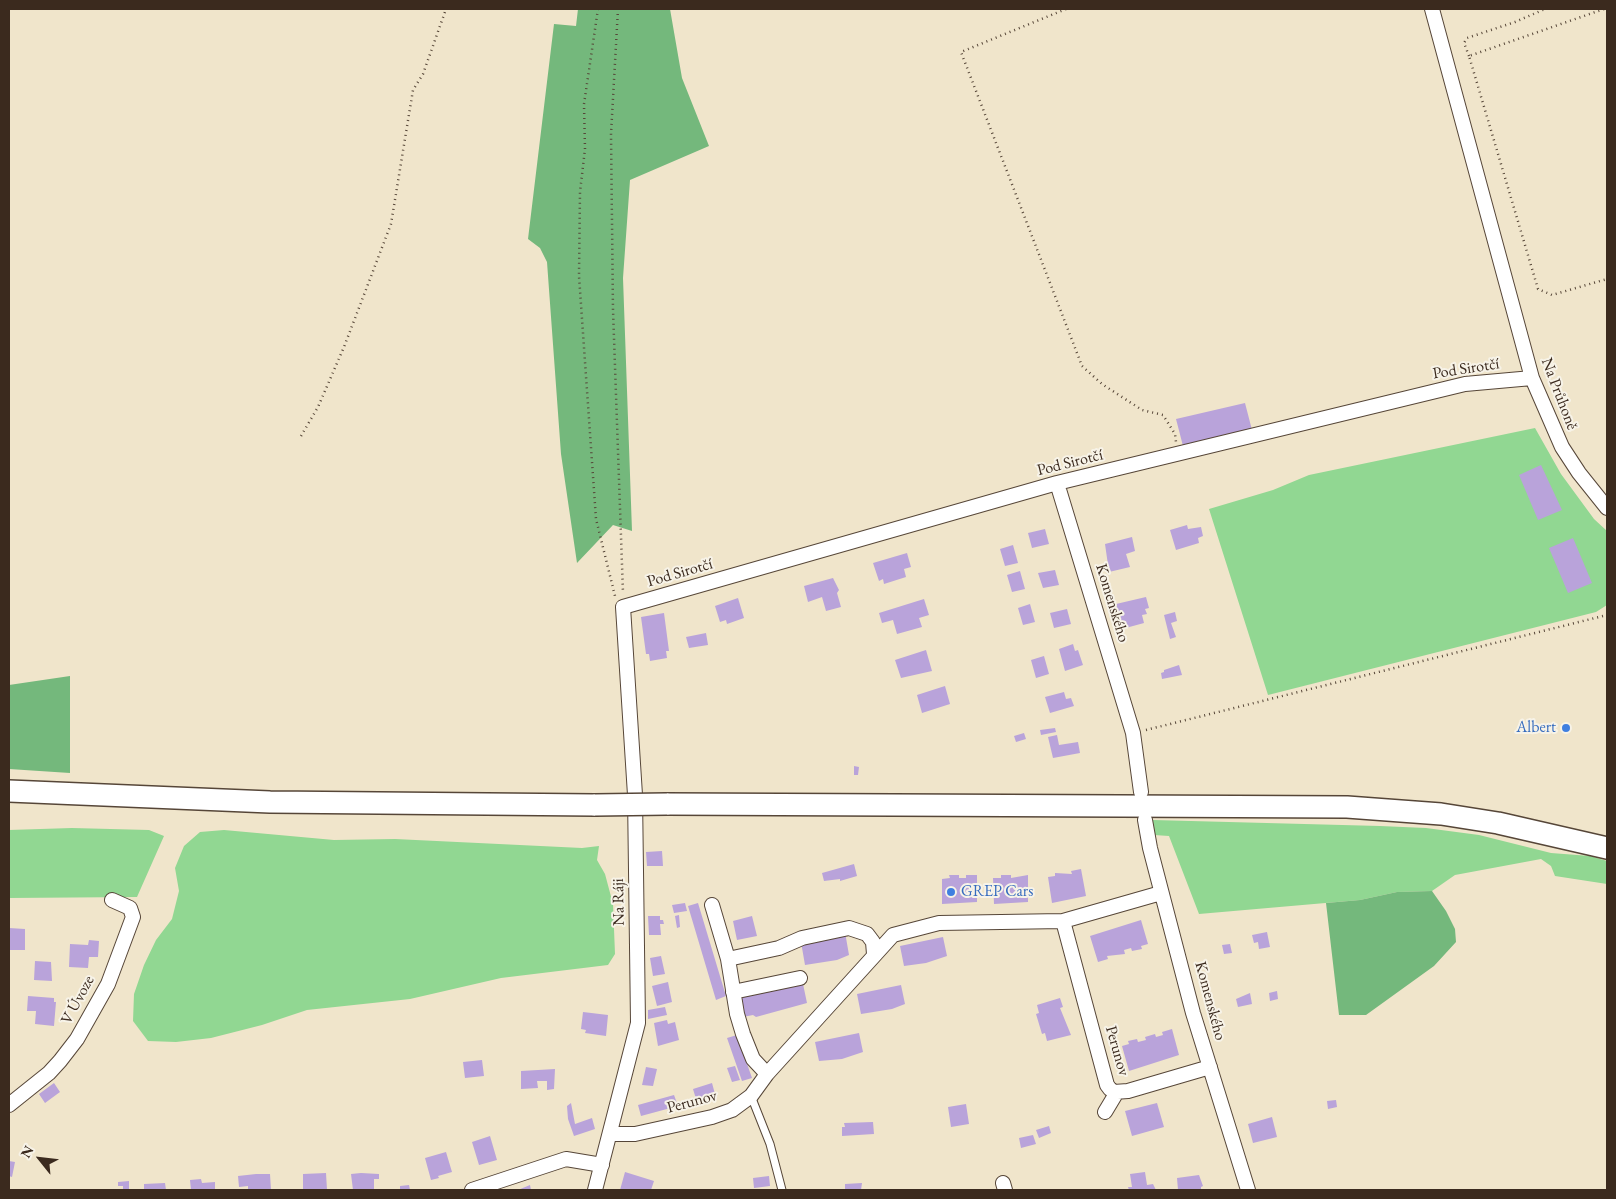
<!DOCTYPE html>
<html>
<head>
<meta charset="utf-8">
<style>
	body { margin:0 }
	#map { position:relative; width:1616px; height:1199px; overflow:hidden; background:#f0e5cb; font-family:"EB Garamond",serif }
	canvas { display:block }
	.frame { position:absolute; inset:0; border:10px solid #3b2a1e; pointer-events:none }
	.north { position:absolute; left:15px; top:1134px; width:50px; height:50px; -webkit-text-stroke:4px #f7f3e8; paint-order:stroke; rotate:299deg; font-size:14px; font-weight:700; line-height:20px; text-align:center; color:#3b2a1e }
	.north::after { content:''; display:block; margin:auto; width:18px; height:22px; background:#3b2a1e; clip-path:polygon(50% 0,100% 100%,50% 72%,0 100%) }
</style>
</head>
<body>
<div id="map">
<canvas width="1616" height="1199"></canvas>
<div class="frame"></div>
<div class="north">N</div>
</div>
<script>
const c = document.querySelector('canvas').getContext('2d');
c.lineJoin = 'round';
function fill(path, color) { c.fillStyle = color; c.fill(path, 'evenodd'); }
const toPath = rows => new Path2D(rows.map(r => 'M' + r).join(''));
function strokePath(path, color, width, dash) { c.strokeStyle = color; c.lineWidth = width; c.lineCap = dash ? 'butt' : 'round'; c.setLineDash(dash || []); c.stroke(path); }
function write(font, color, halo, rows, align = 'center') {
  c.font = font + ' "EB Garamond",serif'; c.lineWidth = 4; c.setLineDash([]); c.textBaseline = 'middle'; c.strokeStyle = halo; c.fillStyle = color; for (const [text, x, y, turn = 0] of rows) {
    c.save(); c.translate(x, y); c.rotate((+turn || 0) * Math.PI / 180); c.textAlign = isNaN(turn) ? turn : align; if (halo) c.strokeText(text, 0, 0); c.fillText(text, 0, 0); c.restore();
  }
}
fill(toPath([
	[1535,428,1561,474,1594,519,1607,531,1607,605,1596,612,1268,695,1209,509,1273,490,1309,475],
	[1153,820,1380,826,1426,828,1479,835,1551,853,1590,856,1607,861,1607,884,1555,876,1551,866,1541,859,1455,875,1432,891,1397,892,1360,900,1199,914,1169,836,1154,835],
	[72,828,149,830,164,836,137,897,9,898,9,830],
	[224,830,334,840,395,839,582,848,599,846,597,860,605,874,613,904,615,954,608,965,501,978,410,999,307,1010,262,1025,211,1038,176,1042,148,1041,133,1021,134,994,144,965,156,940,172,919,179,891,175,868,184,846,200,832]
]), '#91d792');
fill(toPath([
	[578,9,670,9,682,78,709,146,630,180,623,278,632,531,613,525,577,563,561,454,547,262,540,248,528,239,554,24,576,26],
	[70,676,70,773,9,769,9,685],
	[1432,891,1446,911,1455,929,1456,942,1434,966,1366,1015,1339,1015,1326,903,1360,900,1397,892]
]), '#74b87c');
fill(toPath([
	[1245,403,1252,430,1183,446,1176,419],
	[1541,465,1562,510,1538,520,1519,475],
	[1187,525,1188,529,1201,527,1203,536,1198,538,1199,543,1176,550,1170,530],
	[1045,529,1049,544,1032,548,1028,533],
	[1132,537,1135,551,1126,554,1130,567,1109,572,1105,544],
	[1573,538,1592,583,1568,593,1549,548],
	[1013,545,1018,563,1005,566,1000,549],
	[907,553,911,567,904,569,906,577,884,584,883,579,879,581,873,563],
	[1055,570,1059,585,1043,588,1038,573],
	[1020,571,1025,589,1012,592,1007,575],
	[833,578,839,590,837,593,841,607,826,611,822,597,808,602,804,586],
	[1146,597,1149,608,1145,609,1147,614,1142,615,1144,623,1122,629,1116,604],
	[738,598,744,618,727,624,726,620,720,622,715,606],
	[924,599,929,615,919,618,922,627,897,634,893,620,882,623,879,613],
	[1030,604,1035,622,1023,625,1018,608],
	[1067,609,1071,624,1054,628,1050,613],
	[1175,612,1177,621,1171,623,1176,637,1170,639,1164,615],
	[664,613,669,651,666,651,667,658,650,661,649,654,646,654,641,617],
	[706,633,708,645,689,648,686,637],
	[1073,644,1075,651,1078,650,1083,665,1065,671,1059,649],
	[926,650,932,671,901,678,895,660],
	[1044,656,1049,674,1036,678,1031,660],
	[1179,665,1182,675,1162,679,1161,673,1164,672,1164,670],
	[945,686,950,704,922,713,917,695],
	[1064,692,1066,699,1071,698,1074,706,1050,713,1045,697],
	[1055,728,1056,732,1041,735,1040,730],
	[1024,733,1026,739,1016,742,1014,736],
	[1057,735,1059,745,1078,742,1080,753,1053,758,1048,737],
	[854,766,859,767,858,775,854,775],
	[662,851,663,866,647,866,646,852],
	[854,864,857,876,840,881,840,879,824,881,822,873],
	[1081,869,1086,896,1052,903,1048,877,1055,876,1055,873,1072,874,1071,871],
	[949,875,959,875,959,878,966,878,966,875,977,875,977,902,942,904,942,879,950,878],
	[1001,875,1011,875,1011,878,1028,875,1028,902,994,904,993,878,1001,878],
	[685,903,687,911,674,913,672,905],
	[698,903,726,996,716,1000,688,906],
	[679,915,680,927,677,928,675,916],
	[648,916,660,916,660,920,663,920,664,924,660,924,661,935,649,935],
	[752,916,757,936,737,940,733,921],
	[1141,920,1148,944,1141,946,1142,949,1132,951,1131,948,1124,950,1125,954,1107,956,1108,959,1098,962,1090,936],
	[9,928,25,929,25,950,9,950],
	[845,932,849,955,837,960,805,965,801,942],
	[1267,932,1270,947,1259,949,1258,942,1254,943,1252,935],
	[943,937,947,956,926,963,904,966,900,946],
	[89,940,99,941,98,957,89,957,88,968,69,967,70,944,88,945],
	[1230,944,1232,953,1224,954,1222,945],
	[661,956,665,974,653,976,650,958],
	[35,961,51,962,52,981,34,980],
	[668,982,672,1002,657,1006,652,986],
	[803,984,807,1003,756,1017,753,1015,743,1017,738,998],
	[901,985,905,1004,892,1009,861,1014,857,994],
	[1277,991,1278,999,1270,1001,1269,993],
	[1250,993,1252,1004,1238,1007,1236,999],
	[28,996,54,998,54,1002,56,1002,54,1026,35,1024,36,1011,27,1011],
	[1060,998,1063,1007,1060,1008,1071,1035,1047,1041,1045,1033,1042,1034,1036,1014,1039,1013,1037,1005],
	[665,1007,667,1015,648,1019,648,1010],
	[583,1012,608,1015,606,1036,585,1033,586,1030,581,1029],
	[667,1020,668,1024,675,1022,679,1040,658,1046,654,1023],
	[1172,1029,1179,1055,1129,1071,1122,1046,1129,1044,1128,1041,1137,1039,1138,1042,1146,1040,1145,1037,1155,1034,1156,1037,1163,1035,1162,1032],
	[859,1033,863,1052,842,1059,819,1061,815,1042],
	[737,1035,752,1078,742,1081,727,1038],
	[482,1060,484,1076,465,1078,463,1062],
	[735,1066,740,1080,732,1082,727,1068],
	[646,1067,657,1069,653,1086,642,1085],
	[555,1069,554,1089,547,1090,547,1081,537,1081,538,1088,521,1089,521,1071],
	[54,1083,60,1092,45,1103,39,1094],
	[712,1083,715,1094,696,1099,693,1089],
	[674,1095,678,1106,641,1116,638,1105],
	[1336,1100,1337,1107,1328,1109,1327,1101],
	[571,1103,575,1124,592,1118,595,1129,574,1136,568,1119,567,1106],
	[1157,1103,1164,1127,1132,1136,1125,1111],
	[966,1104,969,1124,951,1127,948,1107],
	[1272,1117,1277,1137,1253,1143,1248,1124],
	[873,1122,874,1134,842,1136,842,1127,845,1127,844,1123],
	[1049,1126,1051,1133,1039,1138,1036,1130],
	[1033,1135,1036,1144,1021,1148,1019,1138],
	[490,1136,497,1160,479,1165,472,1142],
	[446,1152,452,1172,438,1176,439,1178,431,1180,425,1158],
	[9,1161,15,1162,12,1177,9,1176],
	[625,1172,654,1181,651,1190,620,1190],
	[1145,1172,1147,1185,1153,1184,1156,1190,1129,1190,1128,1187,1132,1187,1130,1174],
	[326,1173,327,1190,303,1190,303,1174],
	[361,1173,379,1174,379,1179,374,1179,374,1190,353,1190,351,1174],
	[256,1174,270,1174,271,1190,248,1190,248,1186,239,1187,238,1176],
	[1199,1175,1203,1186,1201,1187,1201,1190,1178,1190,1177,1178],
	[769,1176,770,1186,754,1188,753,1178],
	[201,1179,202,1183,215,1182,215,1190,191,1190,190,1180],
	[129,1181,129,1189,123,1190,123,1186,118,1186,118,1182],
	[165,1183,166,1190,144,1190,144,1184],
	[862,1183,861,1190,845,1190,845,1184],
	[409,1185,410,1190,400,1190,400,1186],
	[530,1185,531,1190,518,1190]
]), '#b9a3da');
const lane = toPath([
	[751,1096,770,1144,782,1190]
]);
const street = toPath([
	[1432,9,1532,378,1562,447,1579,473,1607,508],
	[1057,483,1133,733,1141,792],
	[1145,820,1150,848,1193,1013,1248,1190],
	[712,905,728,959,737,1014,743,1034,753,1059,767,1074],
	[1063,921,1107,1085,1110,1089,1114,1092,1128,1091,1210,1067],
	[728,959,779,948,802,938,849,928,867,934,873,942,874,954],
	[733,992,800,978],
	[9,1105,49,1073,60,1061,77,1039,108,984,133,917,130,908,112,900],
	[1105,1112,1117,1092],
	[611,1134,635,1134,712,1117,732,1110,751,1096,767,1074,893,935,939,923,1063,921,1161,893],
	[1003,1183,1005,1190],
	[472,1190,566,1159,602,1165],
	[595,1190,638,1023,635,795,623,607,1057,483,1465,384,1532,378]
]);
const primary = toPath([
	[9,791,270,802,595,805],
	[667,804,1347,807,1441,814,1498,823,1607,848]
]);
strokePath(lane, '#564638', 9);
strokePath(street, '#564638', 16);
strokePath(primary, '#564638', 24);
strokePath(toPath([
	[598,9,584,104,585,149,580,192,579,276,596,519,615,596],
	[618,9,611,134,613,310,623,593],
	[1066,9,961,52,1082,366,1102,384,1142,410,1163,415,1175,434,1176,442],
	[1604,9,1469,56,1538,289,1552,295,1607,279],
	[1469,56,1464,43,1467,38,1515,22,1545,9],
	[301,436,318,407,344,347,391,224,413,90,423,74,446,9],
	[1146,730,1607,615]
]), '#564638', 2.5, [1, 4]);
strokePath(lane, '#fff', 7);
strokePath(street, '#fff', 14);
strokePath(primary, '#fff', 21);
const primaryBridge = toPath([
	[595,805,667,804]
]);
strokePath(primaryBridge, '#564638', 24, []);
strokePath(primaryBridge, '#fff', 21);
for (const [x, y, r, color] of [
	[1566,728,5,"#3f7fe0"],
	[951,892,5,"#3f7fe0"]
]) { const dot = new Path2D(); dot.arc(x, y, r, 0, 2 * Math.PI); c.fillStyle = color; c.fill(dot); strokePath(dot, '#f7f3e8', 2); }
write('16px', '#3b2a1e', '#f7f3e8', [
	["Pod Sirotčí",1466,369,-9],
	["Na Průhoně",1559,394,69],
	["Pod Sirotčí",1070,463,-14],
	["Pod Sirotčí",680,573,-16],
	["Komenského",1112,603,73],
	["Na Ráji",619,902,-91],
	["V Úvoze",78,1000,-62],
	["Komenského",1210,1001,75],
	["Perunov",1117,1051,74],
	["Perunov",692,1102,-15]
]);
write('16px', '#366cbe', '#f7f3e8', [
	["Albert",1556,728],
	["GREP Cars",961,892,"left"]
], 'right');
</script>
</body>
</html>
